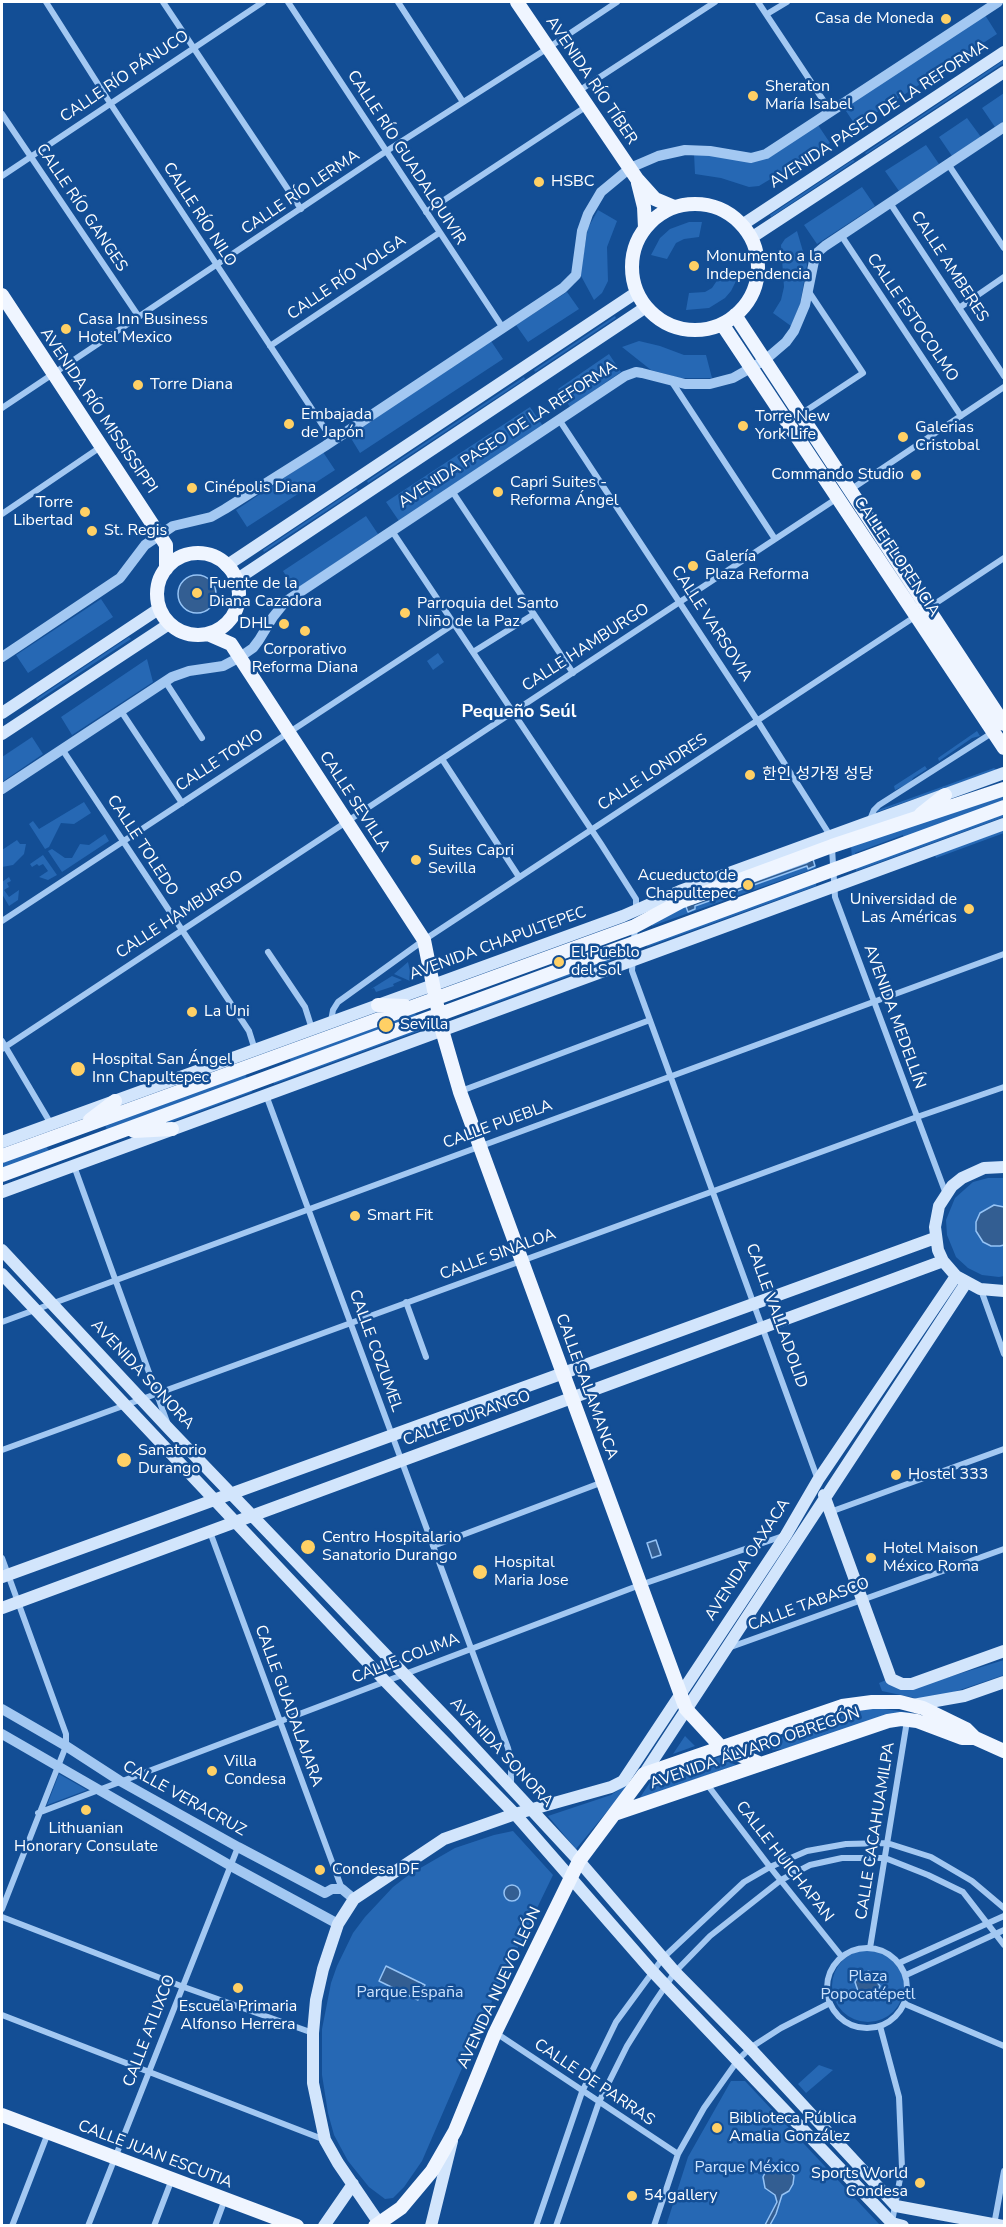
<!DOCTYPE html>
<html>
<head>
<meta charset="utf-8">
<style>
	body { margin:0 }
	#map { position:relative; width:1006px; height:2227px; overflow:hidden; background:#134e95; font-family:"Nunito Sans",sans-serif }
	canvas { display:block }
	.frame { position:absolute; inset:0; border:3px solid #fff; pointer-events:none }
</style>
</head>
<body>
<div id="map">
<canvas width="1006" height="2227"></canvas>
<div class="frame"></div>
</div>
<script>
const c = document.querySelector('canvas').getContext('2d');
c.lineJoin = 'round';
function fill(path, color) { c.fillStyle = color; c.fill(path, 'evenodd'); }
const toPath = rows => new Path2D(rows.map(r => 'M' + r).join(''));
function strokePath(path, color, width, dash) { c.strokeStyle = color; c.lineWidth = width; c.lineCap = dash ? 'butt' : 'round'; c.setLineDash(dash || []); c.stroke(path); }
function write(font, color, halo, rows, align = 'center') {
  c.font = font + ' "Nunito Sans","Noto Sans KR",sans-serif'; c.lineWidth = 5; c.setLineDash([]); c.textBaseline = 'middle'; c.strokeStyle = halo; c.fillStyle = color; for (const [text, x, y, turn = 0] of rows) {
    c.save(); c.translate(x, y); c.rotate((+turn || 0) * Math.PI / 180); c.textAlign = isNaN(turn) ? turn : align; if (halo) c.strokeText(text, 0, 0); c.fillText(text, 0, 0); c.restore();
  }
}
fill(toPath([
	[985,15,997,34,856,126,844,108],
	[1004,60,1004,63,866,154,865,153],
	[1004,93,1004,121,995,127,982,108],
	[967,118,981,137,952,156,939,137],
	[818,125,830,143,759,186,749,187,721,178,695,174,694,153,753,161],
	[926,145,939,164,899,191,885,171],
	[853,160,855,161,771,217,770,215],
	[862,187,875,206,817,244,804,225],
	[598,210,617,221,607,247,608,281,602,293,594,300,580,274,588,228],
	[689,222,702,222,699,237,684,239,676,243,667,259,651,255,660,238,670,229],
	[797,231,807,265,800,304,791,326,773,313,781,300,784,287,781,245,785,239],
	[722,273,738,277,731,291,725,298,709,308,686,310,689,293,705,292,712,288],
	[567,292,579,309,528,342,516,325],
	[615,316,616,318,535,372,534,370],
	[491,341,503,359,360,453,349,435],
	[639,341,660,346,684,355,706,355,712,378,680,378,651,370,622,347],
	[609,354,621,372,570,407,558,389],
	[524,377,525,379,368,483,367,481],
	[530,407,543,426,399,521,386,502],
	[323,452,335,470,247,527,236,510],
	[356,488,358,490,264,552,263,550],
	[366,516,378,534,295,590,283,571],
	[101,599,113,617,28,673,16,655],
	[129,637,131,639,37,701,36,699],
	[438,653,444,662,433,670,427,661],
	[147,659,153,682,72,735,61,717],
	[977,731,980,736,972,738,939,761,938,758],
	[32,737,43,754,2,782,2,757],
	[925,766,927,769,913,778,911,782,895,790,894,786],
	[994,768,997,770,877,812,878,810],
	[1004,794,1004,802,904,838,903,835,855,853,856,856,852,858,851,846],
	[84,802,91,813,74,824,61,823,49,847,45,849,29,824,33,821,39,829],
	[1004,812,1004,817,856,871,855,867],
	[1004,830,1004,833,936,858,935,855],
	[105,834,109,841,62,872,48,851,52,849,65,858,72,858,80,844,89,845],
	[17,840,20,844,26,844,24,854,13,865,2,867,2,850],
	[43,855,57,875,48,880,39,877,48,871,43,864,39,866,37,864,32,867,30,864],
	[808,866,809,868,815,866,816,868,652,926,652,923,685,905,688,912,695,909,694,907],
	[9,877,11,881,7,883,9,887,4,890,9,897,19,890,18,900,9,906,2,894,2,882],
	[816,882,816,886,647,947,648,943],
	[615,955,615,959,473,1011,473,1007],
	[408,962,412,980,410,981,394,974],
	[392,976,402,980,393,984,394,986,376,992,374,988,371,989],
	[415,1010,416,1017,291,1062,289,1057],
	[418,1027,419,1031,274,1084,273,1080],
	[245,1073,247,1079,107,1130,105,1125],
	[251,1088,252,1092,161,1126,142,1128],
	[46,1146,49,1151,2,1169,2,1163],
	[988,1178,1004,1178,1004,1276,999,1277,982,1275,968,1268,956,1257,947,1235,946,1220,955,1198,973,1182],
	[1004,1660,1004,1675,945,1695,919,1699,882,1691,879,1683,886,1680,910,1689],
	[876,1708,914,1713,890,1715,784,1749,769,1750,750,1748,861,1710],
	[685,1736,695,1746,673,1754],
	[719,1757,736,1765,639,1799,651,1781],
	[59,1774,87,1790,47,1805],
	[633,1780,576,1849,548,1816,611,1795],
	[513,1831,553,1875,482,2022,422,2161,404,2187,393,2198,385,2199,369,2187,348,2161,334,2135,328,2113,322,2075,322,2029,331,1983,337,1966,353,1933,365,1917,393,1887,410,1874,455,1848,494,1835],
	'832 1986a36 36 0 1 1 72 0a36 36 0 1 1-72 0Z',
	[819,2065,833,2070,806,2093,798,2084],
	[731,2081,745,2081,880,2225,666,2226,688,2157]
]), '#2668b4');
const water = toPath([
	'178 594a19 19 0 1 1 38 0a19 19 0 1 1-38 0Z',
	[813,859,815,866,808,869,807,866,695,906,695,909,688,912,685,904,692,904,806,863,813,859],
	[994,1205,1004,1207,1004,1245,1000,1246,991,1246,983,1242,976,1231,976,1222,980,1213,994,1205],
	[656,1540,661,1555,652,1558,647,1543,656,1540],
	'504 1893a8 8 0 1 1 16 0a8 8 0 1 1-16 0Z',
	[386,1966,425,1985,418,2000,379,1981,386,1966],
	[868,1971,876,1975,876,1981,880,1986,877,1993,873,1992,868,1997,865,1997,859,1994,855,1982,859,1975,864,1976,868,1971],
	[774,2165,782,2165,789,2169,794,2176,793,2184,789,2191,782,2195,776,2214,770,2225,765,2225,777,2202,775,2195,765,2188,763,2177,767,2169,774,2165]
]);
fill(water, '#335e92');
strokePath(water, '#95c3f5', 1.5);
strokePath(toPath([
	[46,2,110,103,333,441],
	[163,2,301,209],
	[288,2,503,328],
	[398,2,463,102],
	[758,2,831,112],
	[767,14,787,2],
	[577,92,715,2],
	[2,114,139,317],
	[948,164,1004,248],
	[2,176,263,2],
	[890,203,1004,376],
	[426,212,587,106],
	[841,235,961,416],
	[959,308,1004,277],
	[270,346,439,233],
	[672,382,775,539],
	[2,408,385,152,548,48,617,2],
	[801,414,863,373,809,292],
	[560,421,757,720,831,837],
	[850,490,1004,387],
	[452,491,573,673],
	[2,514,102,446],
	[392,531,601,844,636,899,636,910],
	[927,609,1004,558],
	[473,652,534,614],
	[165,681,202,738],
	[121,711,182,803],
	[62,749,249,1031,255,1050],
	[442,759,519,877],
	[869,822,874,810,879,805,995,731],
	[832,848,835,897,946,1194],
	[2,921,454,624],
	[635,926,632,971,818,1480],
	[268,952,305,1007,312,1029],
	[331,1021,333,1010,338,1002,424,940,916,616],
	[2,1041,51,1124],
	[2,1049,839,497],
	[461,1091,650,1020],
	[266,1095,508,1748,511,1761,511,1784],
	[74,1166,167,1422],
	[981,1290,1004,1354],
	[406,1302,426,1357],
	[2,1322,1004,954],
	[2,1450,917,1117,1004,1087],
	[830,1512,1004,1449],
	[210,1532,342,1889],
	[433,1546,603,1482],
	[2,1558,66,1734,66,1746,2,1909],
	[728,1648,1004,1549],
	[706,1783,770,1867,842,1957],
	[38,1813,640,1585,783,1536],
	[2,1917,181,1986,313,2033],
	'827 1988a40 40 0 1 1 80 0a40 40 0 1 1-80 0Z',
	[870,1948,907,1721],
	[899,1963,1004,1916],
	[906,1975,1004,1930],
	[905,2004,1004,2046],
	[2,2015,325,2140],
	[880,2026,899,2097,902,2168,892,2222],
	[496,2033,678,2154],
	[994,2225,1004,2171],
	[12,2226,48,2133],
	[88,2226,238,1847],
	[154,2226,172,2179],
	[215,2226,225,2199],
	[536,2226,582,2092,616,2022,663,1958,744,1882,770,1867,807,1851,846,1844,887,1843,931,1857,972,1881,1004,1908],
	[556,2226,599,2102,627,2046,652,2006,675,1972,710,1936,781,1880,810,1865,842,1858,885,1858,928,1875,963,1892,1004,1945],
	[654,2226,678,2154,704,2108,738,2060,750,2048,781,2028,830,2003]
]), '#a3c8f2', 6);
strokePath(toPath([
	[2,657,120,578,145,545,173,526,211,517,225,509,325,446,563,288,576,275,582,231,588,214,601,192,630,168,658,156,685,150,710,151,751,158,766,154,998,2],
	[2,789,172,677,189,671,223,666,240,657,253,648,259,640,273,617,285,602,625,376,636,372,642,373,685,384,710,384,733,378,765,360,786,342,794,331,805,305,814,261,818,252,825,246,1004,127],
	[2,1709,66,1746,120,1781,238,1847,325,1893,332,1889,342,1889,354,1899],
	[2,1734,231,1866,338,1924]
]), '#a3c8f2', 10);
strokePath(toPath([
	[742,225,1004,52],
	[751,238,1004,72],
	[226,566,637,292],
	[236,580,646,307],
	[2,713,160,608],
	[2,734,169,624],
	[2,1142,623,916,680,891,1004,773],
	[1004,1167,984,1168,962,1178,952,1186,939,1206,935,1227,938,1250,943,1261,956,1276,980,1289,1004,1291],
	[2,1192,1004,824],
	[2,1250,170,1430,453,1725,579,1861,675,1972,750,2048,896,2206,1003,2226],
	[2,1274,385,1681,515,1814,652,1971,892,2223,903,2226],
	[824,1495,891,1679,902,1684,912,1684,1004,1651],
	[2,1577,935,1238],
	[2,1608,943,1261],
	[913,1705,964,1696,1004,1682],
	[644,1774,966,1283],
	[324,2226,353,2184],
	[381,2226,338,2163,325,2140,313,2083,313,2033,316,2000,323,1969,338,1924,354,1899,444,1839,515,1814,611,1787,623,1781,786,1535,818,1480,956,1276],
	[431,2226,452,2141]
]), '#d2e5fc', 12);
strokePath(toPath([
	[517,2,637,179,655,199,674,207],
	[638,183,644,207,645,228],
	'632 267a63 63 0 1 1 126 0a63 63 0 1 1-126 0Z',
	[2,295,166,545,166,569],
	[735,315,1004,724],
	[722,324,1004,748],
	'157 594a41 41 0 1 1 82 0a41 41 0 1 1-82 0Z',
	[208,634,231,644,424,940,442,1030,460,1092,686,1709,721,1747,761,1764],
	[921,814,945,795],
	[378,1005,405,1006],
	[90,1120,115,1101],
	[134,1131,172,1129],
	[2,1156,635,926,680,902,832,846,1004,789],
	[2,1175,1004,807],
	[614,1814,888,1721,901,1719,917,1721,962,1738,975,1738],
	[2,2115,297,2226],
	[375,2226,401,2208,432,2171,455,2131,495,2033,579,1861,644,1774,842,1706,872,1702,900,1702,923,1708,966,1729,975,1738,1004,1751]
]), '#eff5ff', 14);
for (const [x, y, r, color] of [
	[946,19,6,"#ffd065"],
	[753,96,6,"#ffd065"],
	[539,182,6,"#ffd065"],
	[694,266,6,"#ffd065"],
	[66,329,6,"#ffd065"],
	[138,385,6,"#ffd065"],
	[289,424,6,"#ffd065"],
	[743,426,6,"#ffd065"],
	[903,437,6,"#ffd065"],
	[916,475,6,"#ffd065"],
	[192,488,6,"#ffd065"],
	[498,492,6,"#ffd065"],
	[85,512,6,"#ffd065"],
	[92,531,6,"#ffd065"],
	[693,566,6,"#ffd065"],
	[197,593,6,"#ffd065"],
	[405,613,6,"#ffd065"],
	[284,624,6,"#ffd065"],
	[305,631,6,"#ffd065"],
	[750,775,6,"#ffd065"],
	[416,860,6,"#ffd065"],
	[748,885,6,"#ffd065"],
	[969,909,6,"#ffd065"],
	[559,962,6,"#ffd065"],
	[192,1012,6,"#ffd065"],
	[386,1025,8,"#ffd065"],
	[78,1069,8,"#ffd065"],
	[355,1216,6,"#ffd065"],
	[124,1460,8,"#ffd065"],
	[896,1475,6,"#ffd065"],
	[308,1547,8,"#ffd065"],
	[871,1558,6,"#ffd065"],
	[480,1572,8,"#ffd065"],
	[212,1771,6,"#ffd065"],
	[86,1810,6,"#ffd065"],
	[320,1870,6,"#ffd065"],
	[238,1988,6,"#ffd065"],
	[717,2128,6,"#ffd065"],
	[920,2183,6,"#ffd065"],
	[632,2196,6,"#ffd065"]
]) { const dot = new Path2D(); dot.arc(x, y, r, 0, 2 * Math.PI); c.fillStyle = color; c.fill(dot); strokePath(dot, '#134e95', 2); }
write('16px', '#fff', '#134e95', [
	["Casa de Moneda",934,19,"right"],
	["Sheraton",765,87],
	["María Isabel",765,105],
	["HSBC",551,182],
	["Monumento a la",706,257],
	["Independencia",706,275],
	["Casa Inn Business",78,320],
	["Hotel Mexico",78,338],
	["Torre Diana",150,385],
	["Embajada",301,415],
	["de Japón",301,433],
	["Torre New",755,417],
	["York Life",755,435],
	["Galerias",915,428],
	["Cristobal",915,446],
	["Commando Studio",904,475,"right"],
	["Capri Suites -",510,483],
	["Reforma Ángel",510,501],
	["Cinépolis Diana",204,488],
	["Torre",73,503,"right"],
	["Libertad",73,521,"right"],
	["St. Regis",104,531],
	["Galería",705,557],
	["Plaza Reforma",705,575],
	["Fuente de la",209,584],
	["Diana Cazadora",209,602],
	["Parroquia del Santo",417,604],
	["Niño de la Paz",417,622],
	["DHL",272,624,"right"],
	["Corporativo",305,650,"center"],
	["Reforma Diana",305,668,"center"],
	["한인 성가정 성당",762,775],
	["Suites Capri",428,851],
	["Sevilla",428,869],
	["Acueducto de",736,876,"right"],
	["Chapultepec",736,894,"right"],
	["Universidad de",957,900,"right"],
	["Las Américas",957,918,"right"],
	["El Pueblo",571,953],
	["del Sol",571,971],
	["La Uni",204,1012],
	["Sevilla",400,1025],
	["Hospital San Ángel",92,1060],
	["Inn Chapultepec",92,1078],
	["Smart Fit",367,1216],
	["Sanatorio",138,1451],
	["Durango",138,1469],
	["Hostel 333",908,1475],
	["Centro Hospitalario",322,1538],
	["Sanatorio Durango",322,1556],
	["Hotel Maison",883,1549],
	["México Roma",883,1567],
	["Hospital",494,1563],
	["Maria Jose",494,1581],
	["Villa",224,1762],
	["Condesa",224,1780],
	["Lithuanian",86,1829,"center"],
	["Honorary Consulate",86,1847,"center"],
	["Condesa DF",332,1870],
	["Escuela Primaria",238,2007,"center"],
	["Alfonso Herrera",238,2025,"center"],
	["Biblioteca Pública",729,2119],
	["Amalia González",729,2137],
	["Sports World",908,2174,"right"],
	["Condesa",908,2192,"right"],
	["54 gallery",644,2196]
], 'left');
write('16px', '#fff', '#134e95', [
	["CALLE RÍO PÁNUCO",125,77,-34],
	["AVENIDA RÍO TÍBER",591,81,56],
	["AVENIDA PASEO DE LA REFORMA",879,115,-33],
	["CALLE RÍO GUADALQUIVIR",406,158,57],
	["CALLE RÍO LERMA",301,193,-34],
	["CALLE RÍO GANGES",81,208,56],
	["CALLE RÍO NILO",199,215,57],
	["CALLE AMBERES",949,267,57],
	["CALLE RÍO VOLGA",347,278,-34],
	["CALLE ESTOCOLMO",912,318,56],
	["AVENIDA RÍO MISSISSIPPI",98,411,56],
	["AVENIDA PASEO DE LA REFORMA",508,435,-33],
	["CALLE FLORENCIA",896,557,56],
	["CALLE VARSOVIA",711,624,57],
	["CALLE HAMBURGO",586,648,-33],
	["CALLE TOKIO",220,761,-33],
	["CALLE LONDRES",653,773,-33],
	["CALLE SEVILLA",354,802,57],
	["CALLE TOLEDO",142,846,57],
	["CALLE HAMBURGO",180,915,-33],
	["AVENIDA CHAPULTEPEC",498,944,-20],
	["AVENIDA MEDELLÍN",894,1017,70],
	["CALLE PUEBLA",498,1125,-20],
	["CALLE SINALOA",498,1255,-20],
	["CALLE VALLADOLID",776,1316,70],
	["CALLE COZUMEL",375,1351,70],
	["AVENIDA SONORA",142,1375,47],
	["CALLE SALAMANCA",586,1387,70],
	["CALLE DURANGO",467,1419,-20],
	["AVENIDA OAXACA",748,1560,-57],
	["CALLE TABASCO",809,1605,-20],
	["CALLE COLIMA",406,1659,-21],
	["CALLE GUADALAJARA",288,1706,70],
	["AVENIDA ÁLVARO OBREGÓN",755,1749,-19],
	["AVENIDA SONORA",501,1753,47],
	["CALLE VERACRUZ",184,1799,29],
	["CALLE CACAHUAMILPA",876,1831,-81],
	["CALLE HUICHAPAN",784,1862,52],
	["AVENIDA NUEVO LEÓN",500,1988,-65],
	["CALLE ATLIXCO",150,2031,-69],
	["CALLE DE PARRAS",594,2083,34],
	["CALLE JUAN ESCUTIA",155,2155,21]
]);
write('16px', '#cbe2fd', '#134e95', [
	["Plaza",868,1977],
	["Popocatépetl",868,1995],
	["Parque España",410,1993],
	["Parque México",747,2168]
]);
write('bold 18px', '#fff', '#134e95', [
	["Pequeño Seúl",519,713]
]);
</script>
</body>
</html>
